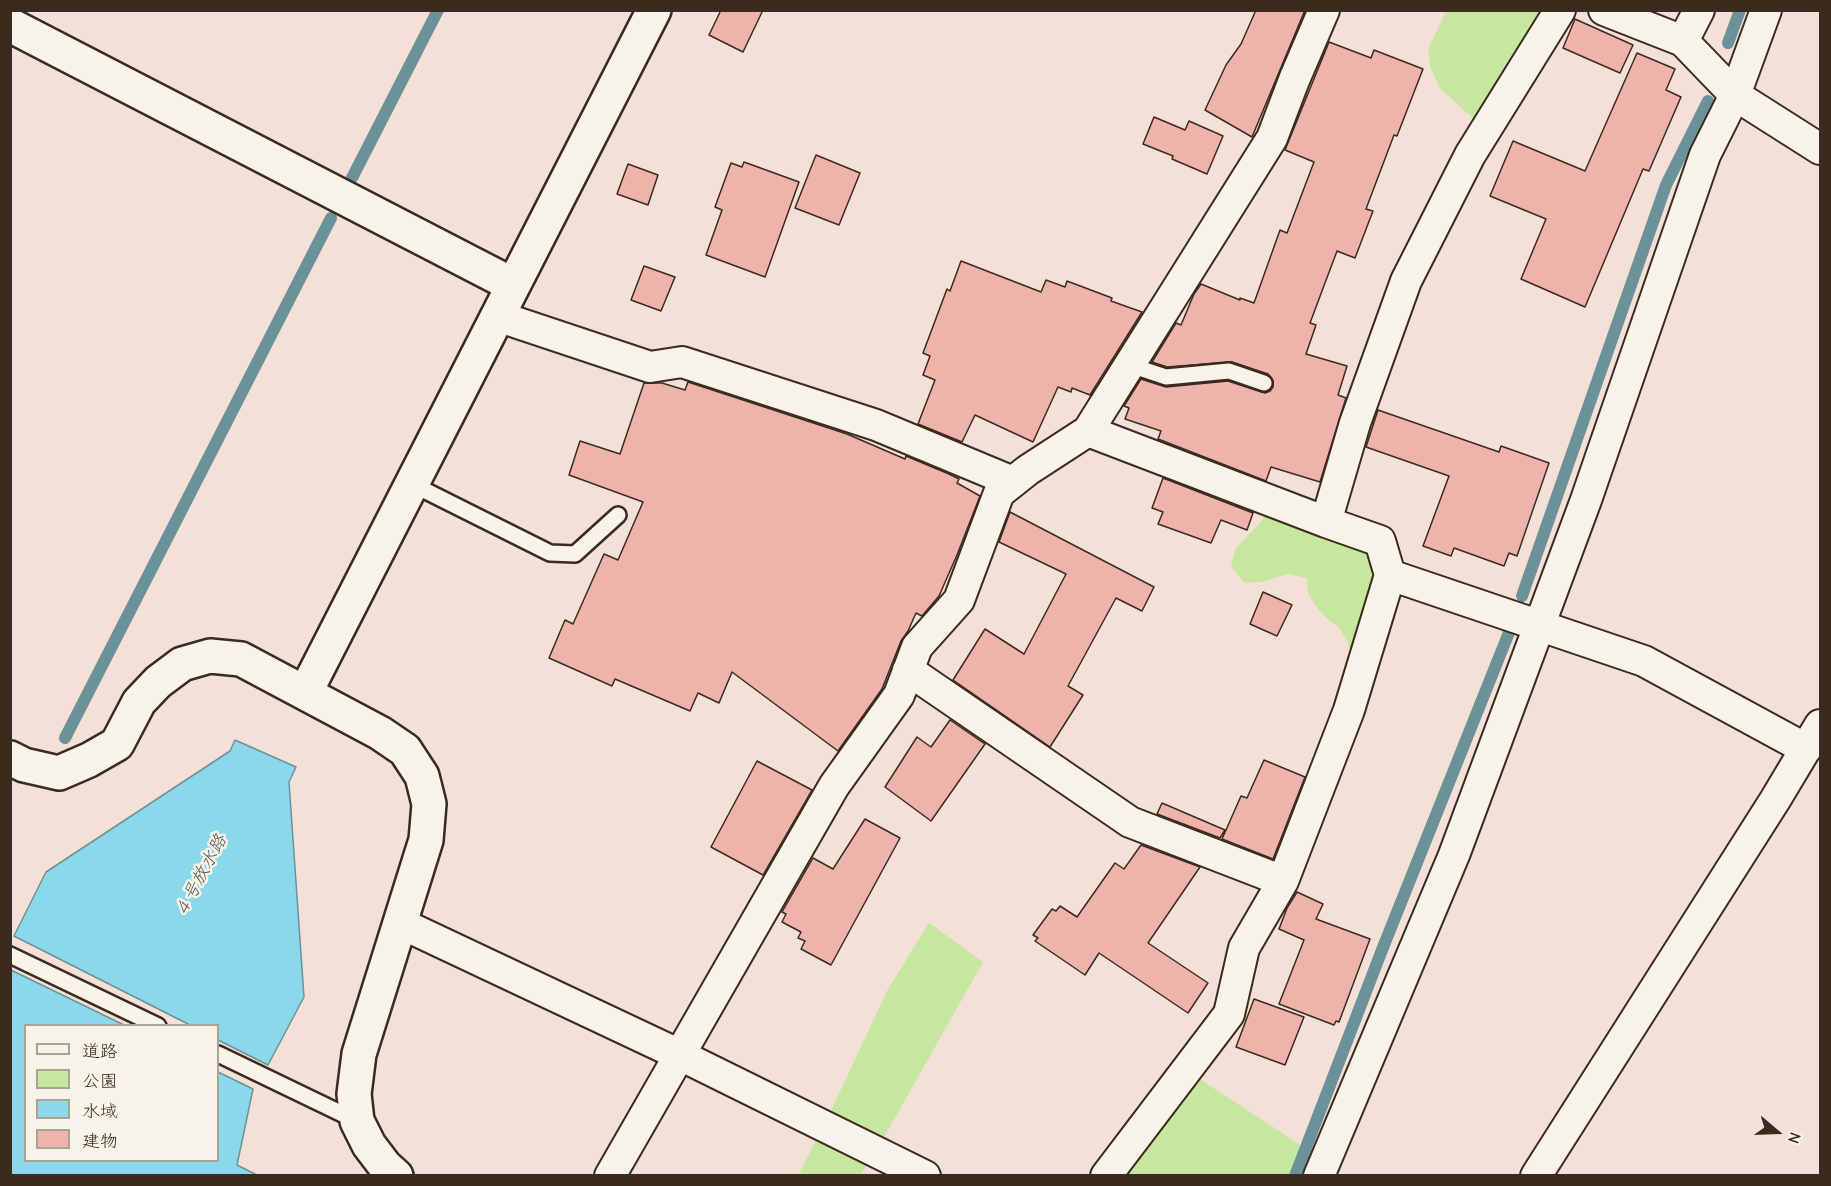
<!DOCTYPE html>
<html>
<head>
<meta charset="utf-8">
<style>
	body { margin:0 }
	#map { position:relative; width:1831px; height:1186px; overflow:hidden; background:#f4e0d6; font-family:"Comic Neue","Klee One",sans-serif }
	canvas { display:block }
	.frame { position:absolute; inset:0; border:12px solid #3b2a1e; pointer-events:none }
	.legend { position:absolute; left:24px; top:1024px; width:195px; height:138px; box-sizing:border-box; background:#f7f3e8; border:2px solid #aca397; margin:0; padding:8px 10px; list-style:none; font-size:18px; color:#3b2a1e }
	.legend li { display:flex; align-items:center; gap:12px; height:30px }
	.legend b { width:30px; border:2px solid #aca397 }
	.north { position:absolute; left:1747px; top:1102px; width:60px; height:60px; -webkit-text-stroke:4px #f7f3e8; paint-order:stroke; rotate:109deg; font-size:16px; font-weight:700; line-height:24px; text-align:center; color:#3b2a1e }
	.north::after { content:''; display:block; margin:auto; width:21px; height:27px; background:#3b2a1e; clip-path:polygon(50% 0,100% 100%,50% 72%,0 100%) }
</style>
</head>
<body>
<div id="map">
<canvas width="1831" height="1186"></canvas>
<div class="frame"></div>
<ul class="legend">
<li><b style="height:8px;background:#f7f3e8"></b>道路</li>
<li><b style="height:16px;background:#c5e7a0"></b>公園</li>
<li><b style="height:16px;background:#8cd8eb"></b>水域</li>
<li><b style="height:16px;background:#eeb4ab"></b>建物</li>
</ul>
<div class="north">N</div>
</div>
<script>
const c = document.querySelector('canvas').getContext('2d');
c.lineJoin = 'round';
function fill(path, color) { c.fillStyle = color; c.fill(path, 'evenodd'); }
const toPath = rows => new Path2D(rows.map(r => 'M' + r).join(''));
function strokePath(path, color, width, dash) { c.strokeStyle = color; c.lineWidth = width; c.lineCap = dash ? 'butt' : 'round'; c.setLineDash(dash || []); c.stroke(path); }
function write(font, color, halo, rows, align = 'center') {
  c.font = font + ' "Comic Neue","Klee One",sans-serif'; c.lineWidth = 5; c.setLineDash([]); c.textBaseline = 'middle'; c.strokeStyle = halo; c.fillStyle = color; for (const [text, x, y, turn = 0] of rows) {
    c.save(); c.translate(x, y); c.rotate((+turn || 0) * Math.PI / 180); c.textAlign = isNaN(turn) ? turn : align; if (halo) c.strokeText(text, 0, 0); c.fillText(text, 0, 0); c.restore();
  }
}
fill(toPath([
	[1446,11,1545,11,1479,124,1440,88,1431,69,1428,49],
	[1270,509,1369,547,1383,572,1351,673,1344,667,1350,651,1347,640,1338,626,1327,619,1315,605,1308,593,1307,578,1288,574,1260,582,1245,583,1231,567,1236,548,1260,523],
	[929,923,983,962,883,1139,828,1117,888,989],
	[1198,1078,1302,1146,1290,1175,1132,1176,1126,1172],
	[816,1141,866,1166,861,1175,798,1175]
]), '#c5e7a0');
const water = toPath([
	[235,740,296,767,289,782,304,997,268,1065,218,1040,218,1026,190,1025,14,936,46,872,230,751,235,740],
	[11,970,124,1025,26,1026,26,1160,218,1160,218,1072,253,1089,237,1165,257,1175,11,1175,11,970]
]);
fill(water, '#8cd8eb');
strokePath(water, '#6c9299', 1.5);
strokePath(toPath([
	[1728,43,1740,10],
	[352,178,438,10],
	[1522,596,1666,185,1708,101],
	[65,738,331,218],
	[1295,1176,1382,950,1510,630]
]), '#6c9299', 12);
const building = toPath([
	[721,10,763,10,743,52,709,35,721,10],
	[1256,10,1305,10,1252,137,1205,110,1226,65,1241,44,1256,10],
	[1575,19,1633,45,1620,73,1563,48,1575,19],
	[1329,42,1371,58,1374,50,1423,69,1397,136,1394,135,1366,209,1373,211,1355,258,1337,251,1310,323,1316,325,1306,354,1347,366,1338,395,1346,398,1320,482,1271,467,1266,481,1158,439,1161,431,1125,419,1129,408,1124,406,1141,379,1166,387,1228,381,1265,393,1270,391,1273,387,1273,381,1268,374,1232,362,1167,367,1152,362,1176,323,1181,325,1194,294,1201,284,1240,300,1240,298,1254,303,1280,230,1287,233,1314,162,1285,150,1329,42],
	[1637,53,1675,69,1666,90,1681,97,1649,171,1643,169,1585,307,1521,279,1546,219,1490,196,1513,141,1585,171,1637,53],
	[1154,117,1185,130,1189,121,1223,136,1207,174,1172,159,1173,156,1143,144,1154,117],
	[816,155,860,173,839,225,795,208,816,155],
	[744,162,799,182,765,277,706,255,722,210,715,207,731,163,742,167,744,162],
	[628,164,658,175,648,205,617,194,628,164],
	[961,261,1041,292,1046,280,1065,287,1067,281,1112,298,1111,301,1142,312,1090,395,1072,388,1071,392,1058,387,1033,442,975,415,962,442,918,424,935,380,923,375,930,356,923,353,947,289,950,291,961,261],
	[644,266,675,277,661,311,631,300,644,266],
	[688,382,847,434,905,459,906,456,949,474,959,479,957,483,980,496,957,555,939,596,922,616,916,613,908,631,901,641,882,689,838,751,732,672,719,703,698,693,690,711,615,679,612,686,549,658,565,620,573,624,604,554,618,560,643,502,569,475,580,441,620,454,644,383,662,383,685,390,688,382],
	[1378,410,1499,452,1501,446,1549,463,1517,556,1509,553,1504,566,1454,548,1451,556,1423,546,1449,476,1366,447,1378,410],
	[1163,478,1253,513,1247,530,1221,520,1211,543,1158,524,1163,512,1152,508,1163,478],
	[1010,512,1154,587,1142,611,1116,598,1068,686,1083,695,1050,747,953,680,985,629,1024,654,1066,574,999,542,1010,512],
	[1263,592,1292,605,1277,636,1250,624,1263,592],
	[950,720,985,744,931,821,885,787,917,737,931,747,950,720],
	[1264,760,1305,777,1273,859,1222,839,1241,796,1247,798,1264,760],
	[757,761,812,790,763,875,711,847,757,761],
	[1162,803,1225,830,1220,838,1157,814,1162,803],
	[865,819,900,838,831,965,801,949,805,941,798,938,801,932,782,922,786,914,782,912,813,858,833,869,865,819],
	[1141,845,1200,867,1148,943,1208,983,1188,1013,1099,953,1085,975,1035,941,1038,938,1033,935,1052,909,1056,911,1060,906,1077,917,1115,863,1124,869,1141,845],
	[1297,892,1323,904,1316,919,1370,939,1339,1022,1336,1021,1334,1025,1279,1004,1304,940,1279,929,1287,908,1297,892],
	[1254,999,1304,1017,1285,1065,1236,1047,1254,999]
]);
fill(building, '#eeb4ab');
strokePath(building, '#3b2a1e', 1.5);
const lane = toPath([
	[1130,365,1166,377,1229,371,1264,383],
	[412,484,550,553,575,554,618,515],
	[10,955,158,1026],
	[218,1054,357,1121]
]);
const street = toPath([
	[1604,10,1683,41,1735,95,1820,149],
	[1683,41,1699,10],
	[497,316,650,367,682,362,876,425,1013,482],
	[1088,431,1326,522],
	[1390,575,1644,661,1806,749],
	[908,670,1130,822,1283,881],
	[400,923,680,1055,925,1176],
	[610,1176,834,786,899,695,917,647,959,600,999,493,1028,470,1088,431,1272,138,1294,80,1324,10],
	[1106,1176,1229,1014,1244,948,1283,881,1349,710,1390,575,1380,541,1326,522,1355,423,1406,281,1470,155,1560,10],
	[1319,1176,1454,855,1586,500,1705,155,1735,95,1766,10],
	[1536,1176,1775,800,1820,725]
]);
const secondary = toPath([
	[10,25,513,285],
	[305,693,654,10],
	[10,758,24,765,59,773,89,760,117,744,139,702,158,682,182,664,210,656,241,659,380,733,405,750,422,776,429,804,426,840,359,1054,354,1094,357,1121,369,1145,385,1166,396,1176]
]);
strokePath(lane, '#3b2a1e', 20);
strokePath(street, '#3b2a1e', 34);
strokePath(secondary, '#3b2a1e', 38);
strokePath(lane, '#f7f3e8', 15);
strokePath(street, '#f7f3e8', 30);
strokePath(secondary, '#f7f3e8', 33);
write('italic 18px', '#4f5651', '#f7f3e8', [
	["４号放水路",201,876,-62]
]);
</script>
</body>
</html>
